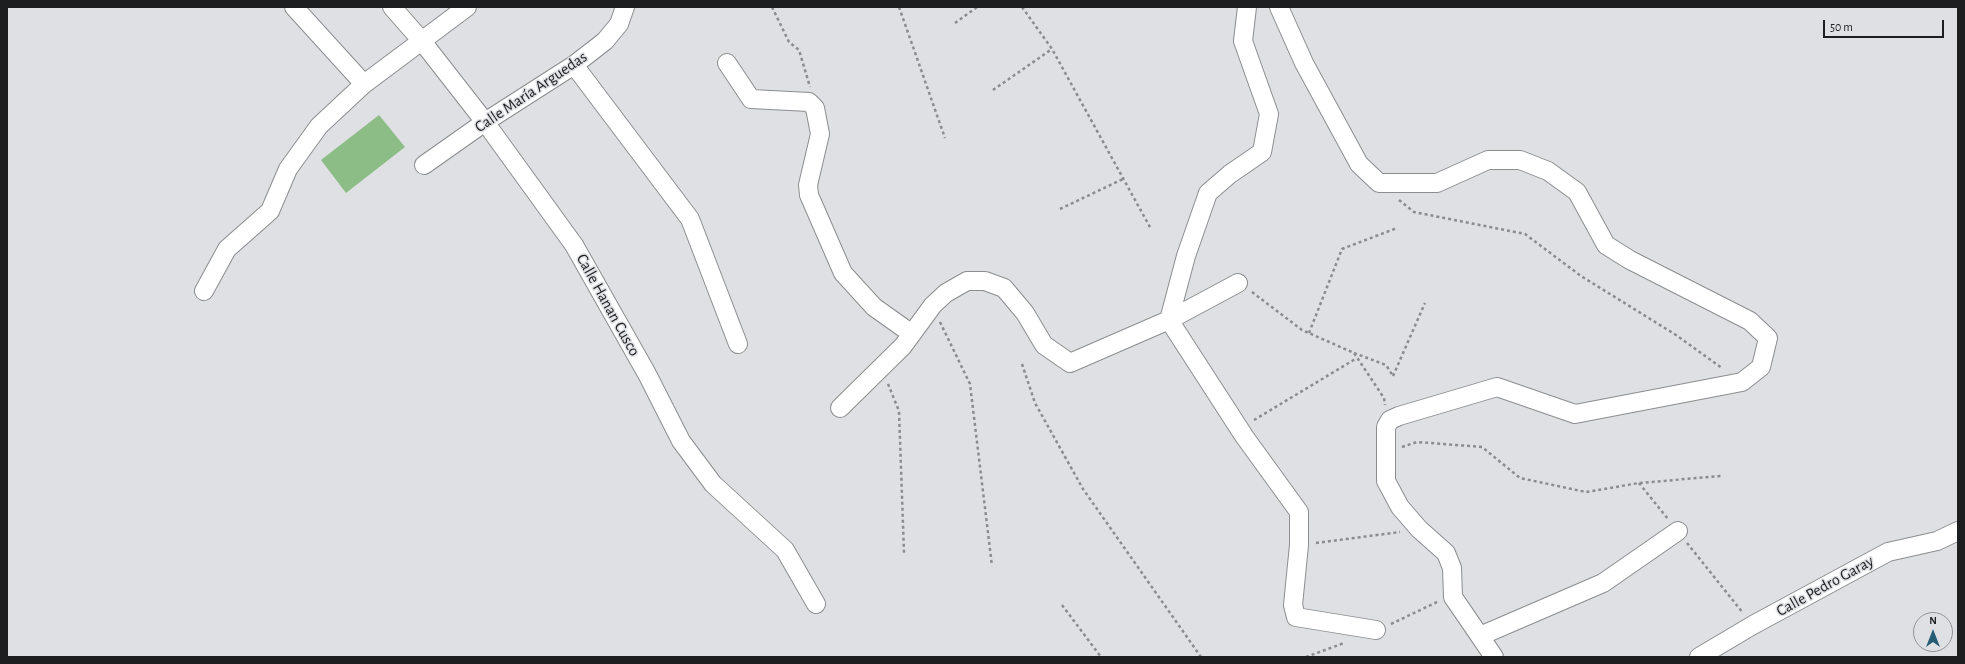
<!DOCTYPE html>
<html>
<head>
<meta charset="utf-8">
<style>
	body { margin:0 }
	#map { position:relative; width:1965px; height:664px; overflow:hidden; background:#dfe0e3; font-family:"Alegreya Sans",sans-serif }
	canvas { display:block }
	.frame { position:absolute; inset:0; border:8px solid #1d1e1f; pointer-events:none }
	.north { position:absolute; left:1913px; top:612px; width:40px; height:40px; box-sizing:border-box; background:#dfe0e3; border:1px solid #919295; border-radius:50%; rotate:0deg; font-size:11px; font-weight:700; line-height:16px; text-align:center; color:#1d1e1f }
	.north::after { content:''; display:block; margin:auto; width:14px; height:18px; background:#255d77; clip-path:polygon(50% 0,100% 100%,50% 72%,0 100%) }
	.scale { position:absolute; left:1823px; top:20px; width:121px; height:18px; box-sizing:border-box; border:2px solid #1d1e1f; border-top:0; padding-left:5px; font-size:12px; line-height:14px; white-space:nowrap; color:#1d1e1f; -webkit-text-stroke:3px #dfe0e3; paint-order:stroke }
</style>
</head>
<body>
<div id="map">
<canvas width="1965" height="664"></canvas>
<div class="frame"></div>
<div class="north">N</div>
<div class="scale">50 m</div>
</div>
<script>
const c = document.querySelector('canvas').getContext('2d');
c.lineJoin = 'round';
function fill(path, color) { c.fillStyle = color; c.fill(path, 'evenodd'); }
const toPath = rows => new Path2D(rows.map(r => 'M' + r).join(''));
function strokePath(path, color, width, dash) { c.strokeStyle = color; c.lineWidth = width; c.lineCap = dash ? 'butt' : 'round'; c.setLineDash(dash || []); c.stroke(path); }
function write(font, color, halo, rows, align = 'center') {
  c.font = font + ' "Alegreya Sans",sans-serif'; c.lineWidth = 3; c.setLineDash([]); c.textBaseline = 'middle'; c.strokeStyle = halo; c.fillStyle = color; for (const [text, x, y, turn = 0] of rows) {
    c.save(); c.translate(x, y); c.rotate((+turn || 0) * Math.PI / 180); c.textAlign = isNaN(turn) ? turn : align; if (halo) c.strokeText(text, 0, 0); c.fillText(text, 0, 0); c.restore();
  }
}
fill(toPath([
	[379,115,405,147,346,193,321,160]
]), '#8dbd87');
const minor = toPath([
	[294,7,364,84],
	[392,7,421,40,485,122,574,245,647,374,681,441,713,484,785,550,816,604],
	[1279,7,1304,63,1359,164,1379,183,1437,183,1488,160,1520,160,1548,171,1577,192,1606,245,1630,260,1750,321,1768,338,1761,367,1742,382,1575,414,1497,387,1399,416,1390,420,1386,427,1386,481,1400,507,1419,529,1446,553,1452,568,1453,597,1494,657],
	[727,63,751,99,809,102,815,108,820,134,808,185,809,195,843,273,874,307,912,334],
	[574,65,690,219,738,344],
	[424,165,485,122,574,65,605,41,619,24,625,7],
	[1238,283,1169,320,1244,436,1299,512,1299,545,1293,605,1296,617,1376,630],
	[204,291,227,249,270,211,288,169,319,126,364,84,467,7],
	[840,408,903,346,933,305,946,293,967,281,985,281,1004,288,1025,313,1044,345,1070,363,1169,320,1186,256,1208,193,1230,174,1262,152,1269,114,1243,41,1247,7],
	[1480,636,1603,583,1678,531],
	[1699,657,1753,625,1888,552,1937,541,1958,531]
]);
strokePath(minor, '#8b8d8f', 20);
strokePath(toPath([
	[772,7,789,42,799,50,810,87],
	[899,7,945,138],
	[1022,7,1052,49,1151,229],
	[955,23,977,7],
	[993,90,1052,49],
	[1399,200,1414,212,1525,234,1581,276,1676,335,1722,368],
	[1060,209,1123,179],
	[1252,292,1302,330,1354,353,1384,398,1385,405],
	[940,322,970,384,992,566],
	[1309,333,1342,249,1397,228],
	[1354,353,1386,365,1393,376],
	[1022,364,1035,403,1083,489,1201,657],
	[1393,376,1425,303],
	[888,384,899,411,904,553],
	[1254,420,1357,358],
	[1402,447,1417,442,1482,447,1520,478,1586,492,1639,483,1721,476],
	[1639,483,1668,519],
	[1316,543,1400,532],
	[1687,543,1743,613],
	[1062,605,1101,657],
	[1391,624,1437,602],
	[1306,657,1344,643]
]), '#8b8c8f', 2.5, [3, 3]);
strokePath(minor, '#fff', 18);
write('16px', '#1d1e1f', '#dfe0e3', [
	["Calle María Arguedas",531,92,-34],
	["Calle Hanan Cusco",608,305,61],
	["Calle Pedro Garay",1825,586,-29]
]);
</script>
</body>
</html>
